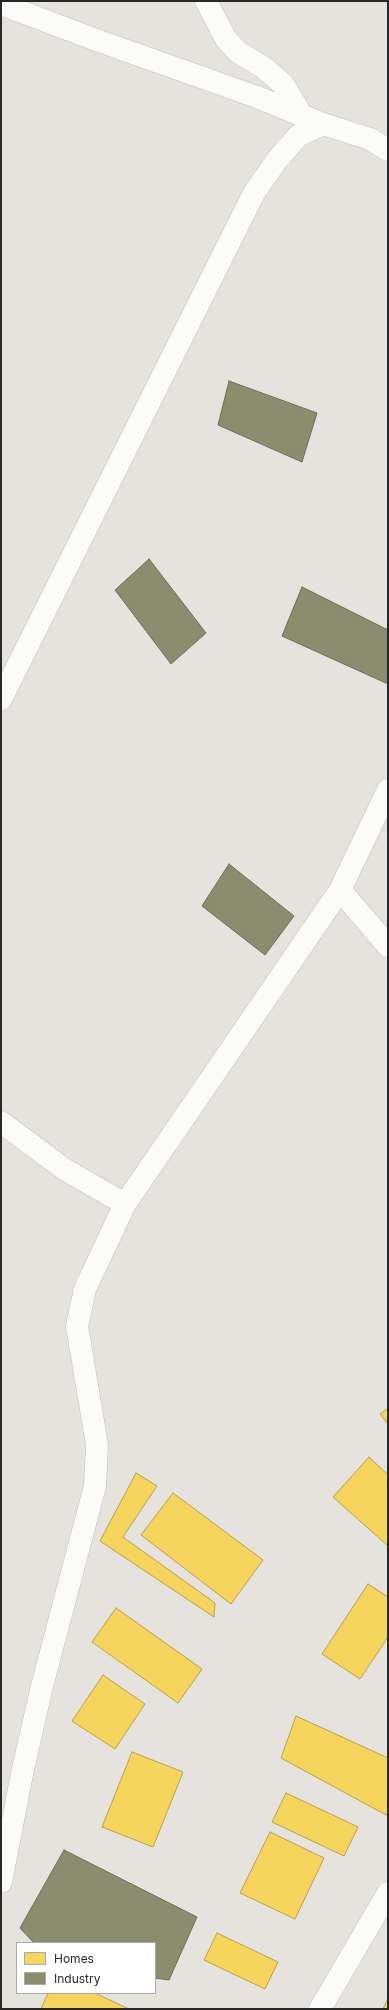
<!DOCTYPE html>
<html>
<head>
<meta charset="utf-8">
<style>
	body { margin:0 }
	#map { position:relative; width:389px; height:2010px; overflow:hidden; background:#e6e2de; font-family:Inter,sans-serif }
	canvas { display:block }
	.frame { position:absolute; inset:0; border:2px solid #282828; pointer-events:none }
	.legend { position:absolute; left:16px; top:1942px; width:140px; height:52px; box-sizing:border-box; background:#fff; border:1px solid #a9a9a9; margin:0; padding:5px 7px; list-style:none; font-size:12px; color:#282828 }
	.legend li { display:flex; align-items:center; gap:8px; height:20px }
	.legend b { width:20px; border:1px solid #a9a9a9 }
</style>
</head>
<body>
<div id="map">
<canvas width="389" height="2010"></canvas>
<div class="frame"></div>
<ul class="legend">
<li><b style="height:11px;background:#f6d55c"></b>Homes</li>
<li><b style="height:11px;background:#8c8c6e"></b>Industry</li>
</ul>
</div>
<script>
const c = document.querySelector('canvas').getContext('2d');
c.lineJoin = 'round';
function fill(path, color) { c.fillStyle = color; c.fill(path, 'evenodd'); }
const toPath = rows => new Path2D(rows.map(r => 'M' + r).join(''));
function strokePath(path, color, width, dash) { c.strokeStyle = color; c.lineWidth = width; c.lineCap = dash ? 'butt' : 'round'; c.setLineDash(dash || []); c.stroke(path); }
const homes = toPath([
	[388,1408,388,1424,380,1414,388,1408],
	[369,1457,388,1475,388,1546,333,1497,369,1457],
	[136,1473,157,1486,123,1537,215,1603,214,1617,100,1541,136,1473],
	[173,1493,263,1560,231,1604,141,1535,173,1493],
	[368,1584,388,1597,388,1637,360,1679,322,1654,368,1584],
	[116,1608,202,1669,178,1703,92,1642,116,1608],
	[103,1675,145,1704,115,1749,72,1721,103,1675],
	[296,1716,388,1758,388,1816,281,1758,296,1716],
	[132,1752,183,1772,153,1847,102,1827,132,1752],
	[286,1793,358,1827,344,1856,272,1822,286,1793],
	[270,1832,324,1858,295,1919,240,1893,270,1832],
	[217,1933,278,1962,265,1989,204,1960,217,1933],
	[48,1993,95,1993,129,2009,41,2009,48,1993],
	[388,1998,388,2009,383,2009,388,1998]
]);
fill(homes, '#f6d55c');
strokePath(homes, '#b8a14c', 1);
const industry = toPath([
	[229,381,317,413,302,462,218,425,229,381],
	[149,559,206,633,171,664,115,590,149,559],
	[302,587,388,630,388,684,282,636,302,587],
	[229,864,294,916,265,955,202,906,229,864],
	[64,1850,197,1917,169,1980,155,1978,155,1943,34,1943,20,1928,64,1850]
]);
fill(industry, '#8c8c6e');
strokePath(industry, '#6e6e59', 1);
const street = toPath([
	[206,1,226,39,238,52,263,67,283,84,301,114],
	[1,4,99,41,257,97,323,124,370,139,388,150],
	[1,699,254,193,277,160,298,136,323,124],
	[340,890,388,946],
	[1,1122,64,1169,125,1204],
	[1,1882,23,1769,42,1686,95,1486,97,1445,77,1326,85,1289,125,1204,340,890,388,790],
	[320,2009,388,1893]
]);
strokePath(street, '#c0bfbf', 23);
strokePath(street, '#fbfbfa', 22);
</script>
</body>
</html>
